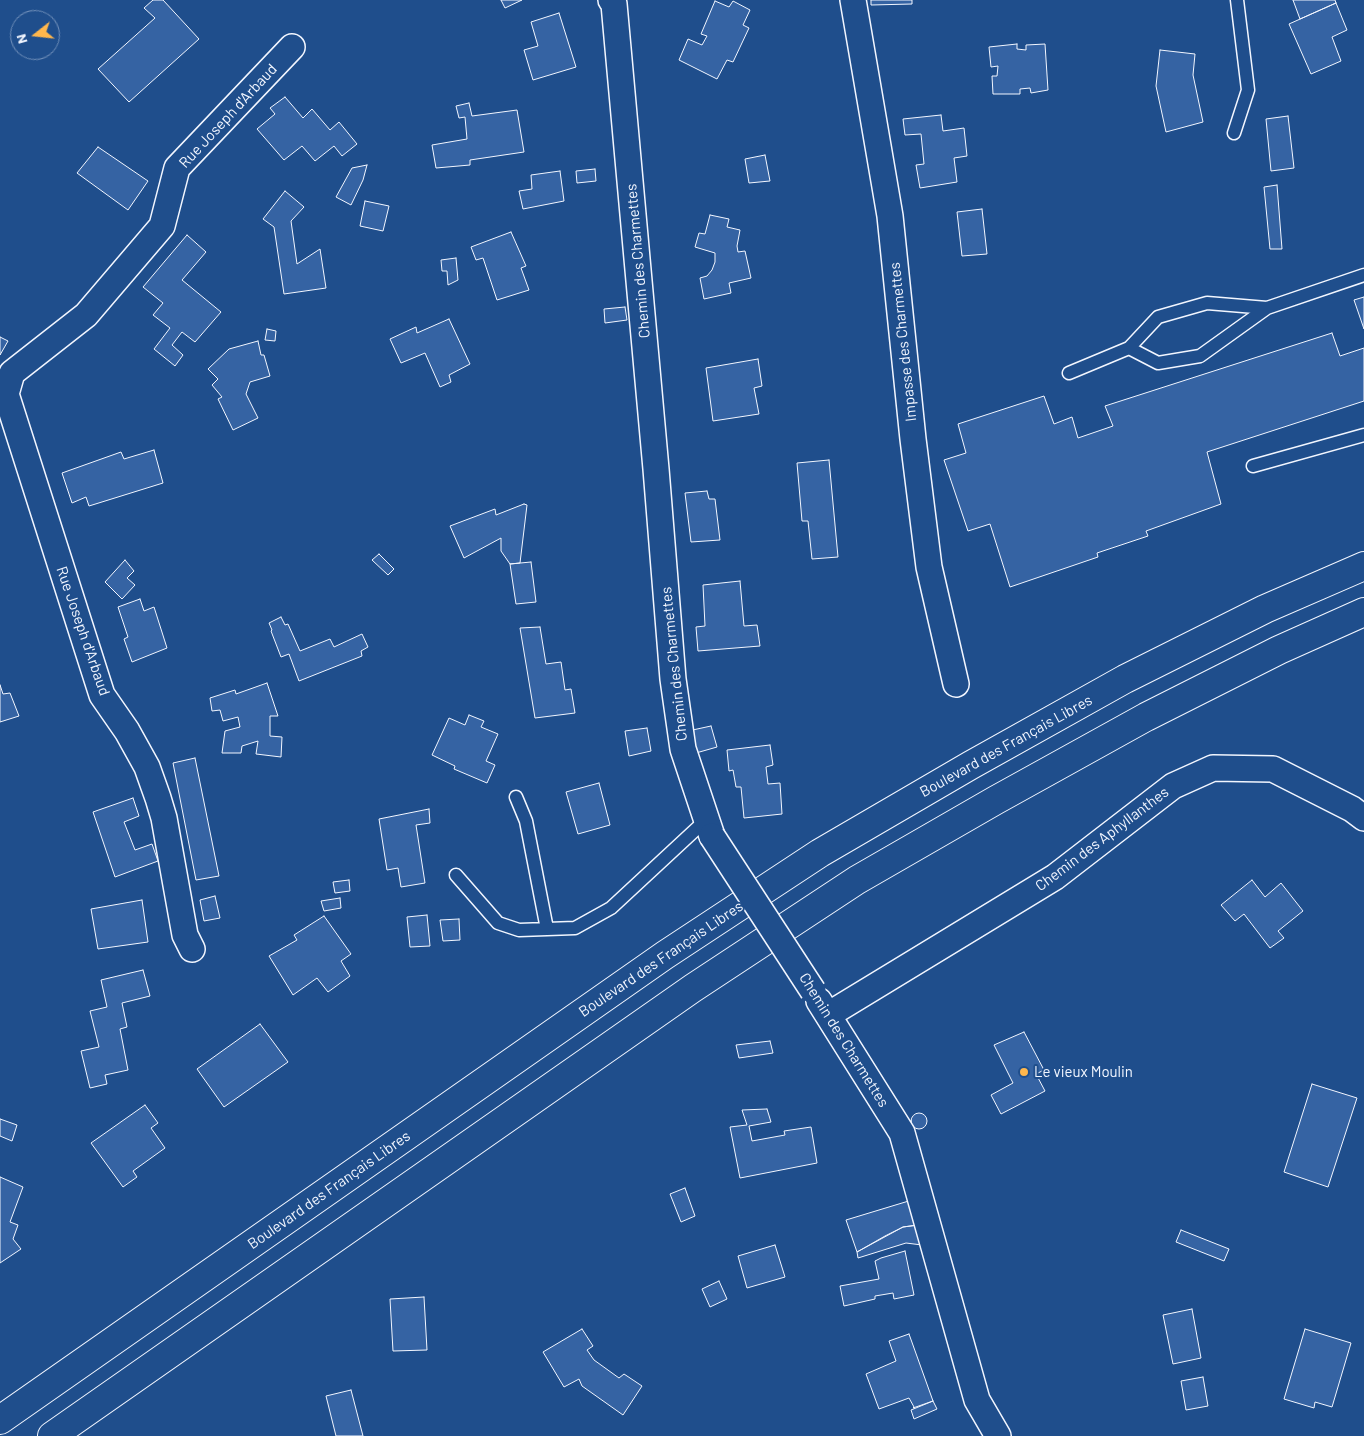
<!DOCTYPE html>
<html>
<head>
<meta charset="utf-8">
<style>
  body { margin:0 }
  #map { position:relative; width:1364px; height:1436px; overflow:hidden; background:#1f4e8c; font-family:Barlow,sans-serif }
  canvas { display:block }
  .north { position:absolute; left:10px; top:10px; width:50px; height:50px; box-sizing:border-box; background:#1f4e8c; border:1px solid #7391ba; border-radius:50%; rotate:254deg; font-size:14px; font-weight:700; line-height:20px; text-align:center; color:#f2f6ff }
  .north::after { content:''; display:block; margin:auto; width:18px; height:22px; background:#ffb74d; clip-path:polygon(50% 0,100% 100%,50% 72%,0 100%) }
</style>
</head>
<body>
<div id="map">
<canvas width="1364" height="1436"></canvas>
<div class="north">N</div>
</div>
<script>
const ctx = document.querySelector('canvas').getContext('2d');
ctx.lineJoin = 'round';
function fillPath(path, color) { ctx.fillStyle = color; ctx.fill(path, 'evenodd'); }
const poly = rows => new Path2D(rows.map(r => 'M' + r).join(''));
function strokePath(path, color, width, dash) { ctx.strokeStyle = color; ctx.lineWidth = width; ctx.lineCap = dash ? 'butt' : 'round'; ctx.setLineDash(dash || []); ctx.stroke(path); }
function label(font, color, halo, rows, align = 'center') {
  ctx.font = font + ' Barlow,sans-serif'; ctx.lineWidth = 4; ctx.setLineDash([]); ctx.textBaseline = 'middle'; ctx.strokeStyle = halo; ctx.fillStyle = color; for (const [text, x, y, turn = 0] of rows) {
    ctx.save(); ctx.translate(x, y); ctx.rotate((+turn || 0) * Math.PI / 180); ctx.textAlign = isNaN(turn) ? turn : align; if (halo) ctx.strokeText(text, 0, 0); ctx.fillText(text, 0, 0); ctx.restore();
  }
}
const building = poly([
  [153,0,163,0,199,39,129,102,98,69,155,18,144,8,153,0],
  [501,0,522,0,505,8,501,0],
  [871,0,912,0,912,4,871,5,871,0],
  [1293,0,1335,0,1336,3,1300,19,1293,0],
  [715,1,729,7,733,1,750,10,743,25,749,28,733,62,727,60,717,79,679,60,688,39,702,45,707,36,701,34,715,1],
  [1336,3,1347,30,1332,37,1341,61,1311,74,1289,24,1336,3],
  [559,13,576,67,533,80,524,50,538,46,531,22,559,13],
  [1017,44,1017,49,1026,50,1026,45,1045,44,1048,90,1031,93,1030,88,1020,89,1020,94,993,94,992,76,997,76,998,66,991,67,989,47,1017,44],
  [1160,50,1195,54,1193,75,1203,122,1166,132,1156,86,1160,50],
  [285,97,303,118,312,109,330,130,339,122,357,144,342,156,334,146,315,161,302,146,284,160,257,129,275,114,270,108,285,97],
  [469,103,472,116,517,110,524,152,470,160,470,165,436,168,432,145,467,139,465,117,459,118,456,106,469,103],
  [941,115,943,131,964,128,967,156,954,158,957,182,920,188,916,165,924,164,921,134,905,135,903,119,941,115],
  [1288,116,1294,168,1271,171,1266,119,1288,116],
  [98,147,148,181,128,210,77,173,98,147],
  [765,155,770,181,749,183,745,159,765,155],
  [367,165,363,180,351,205,336,197,352,168,367,165],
  [595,169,596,181,577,183,576,171,595,169],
  [560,171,564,201,523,209,519,191,532,189,531,175,560,171],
  [1277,185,1282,249,1270,249,1264,187,1277,185],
  [285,191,304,207,291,221,297,264,320,249,326,288,284,294,274,227,263,219,285,191],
  [365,201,389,206,383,231,360,226,365,201],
  [982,209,987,254,962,256,957,212,982,209],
  [710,215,729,219,727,227,740,230,737,246,738,252,745,251,751,278,729,283,731,293,704,299,700,278,707,276,712,270,715,262,715,253,695,247,699,233,705,234,710,215],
  [511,232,526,266,521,268,529,290,497,300,483,258,476,260,471,247,511,232],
  [187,235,206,252,182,280,221,312,195,342,182,332,172,345,183,355,175,366,154,349,170,328,153,315,163,303,143,287,187,235],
  [456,258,458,280,448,285,447,271,442,271,441,260,456,258],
  [1364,297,1364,329,1354,300,1364,297],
  [625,307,627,320,605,323,604,309,625,307],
  [449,319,470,364,449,375,451,382,440,387,425,353,401,363,390,339,416,327,417,333,449,319],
  [267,329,276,331,275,341,265,340,267,329],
  [1332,333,1340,356,1364,348,1364,401,1207,452,1221,504,1146,531,1148,536,1097,553,1098,557,1010,587,990,524,968,531,944,460,966,453,958,424,1044,396,1054,424,1072,417,1078,438,1113,426,1105,406,1332,333],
  [0,337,8,341,0,355,0,337],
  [258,341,261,355,264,355,270,376,250,382,246,394,258,418,233,430,218,399,222,397,212,385,218,379,208,369,229,349,258,341],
  [758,359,762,386,754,388,759,414,713,421,706,368,758,359],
  [154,450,163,483,89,506,86,497,72,503,62,473,121,452,124,459,154,450],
  [829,460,838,557,812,559,808,521,802,521,797,463,829,460],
  [707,491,709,499,715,499,720,540,691,542,685,493,707,491],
  [524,504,527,505,520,563,510,564,501,551,501,538,464,558,450,526,495,509,496,515,524,504],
  [379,554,394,569,388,575,372,560,379,554],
  [125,560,134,571,127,578,135,585,122,599,105,582,125,560],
  [531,562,536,602,516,604,510,564,531,562],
  [740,581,744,626,757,625,760,646,698,651,696,627,705,626,703,585,740,581],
  [140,599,144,611,154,607,167,648,132,662,124,639,128,637,118,607,140,599],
  [281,617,285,625,288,624,300,651,330,639,334,647,362,634,368,647,361,651,362,656,299,681,289,654,281,657,271,631,272,630,269,623,281,617],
  [540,627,546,664,561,662,565,690,571,689,575,713,535,718,520,628,540,627],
  [267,683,278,716,270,716,270,736,282,737,281,757,256,754,258,741,242,746,241,753,222,753,225,731,240,727,238,717,223,721,220,710,212,711,210,698,235,690,236,694,267,683],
  [0,685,3,694,10,693,19,716,0,722,0,685],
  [469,715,484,721,481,727,498,734,486,761,495,765,487,783,454,769,455,766,432,755,449,718,465,725,469,715],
  [711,726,717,747,696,753,688,731,711,726],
  [647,728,651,751,629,756,625,731,647,728],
  [770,745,773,765,766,767,768,784,780,783,782,814,744,818,741,787,736,787,733,770,729,771,727,750,770,745],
  [195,758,219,876,196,880,173,763,195,758],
  [599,783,610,825,578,834,566,792,599,783],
  [133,798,139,816,124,822,135,850,152,844,158,861,115,877,93,812,133,798],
  [429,809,430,823,416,825,425,883,401,887,398,868,387,870,379,819,429,809],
  [349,880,350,891,335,893,333,882,349,880],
  [1252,880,1265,897,1281,883,1303,911,1278,931,1284,938,1270,948,1244,914,1235,921,1221,905,1252,880],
  [215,896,220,918,204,921,200,900,215,896],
  [340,898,341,908,324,911,321,901,340,898],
  [142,900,148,942,98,949,91,909,142,900],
  [427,915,430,946,410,947,407,917,427,915],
  [324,916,351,954,341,961,350,976,328,992,317,978,293,995,269,956,297,940,294,935,324,916],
  [459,919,460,940,443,941,440,920,459,919],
  [143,970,150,996,122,1003,127,1027,120,1029,128,1070,105,1075,107,1084,90,1088,81,1051,99,1047,90,1011,107,1007,101,980,143,970],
  [260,1024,288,1062,224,1107,197,1069,260,1024],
  [1024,1032,1044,1070,1036,1074,1045,1091,1001,1114,991,1095,1013,1083,994,1045,1024,1032],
  [770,1041,773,1053,739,1058,736,1045,770,1041],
  [1312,1084,1357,1098,1328,1187,1284,1172,1312,1084],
  [145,1105,158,1123,151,1128,165,1148,133,1171,137,1177,123,1187,91,1143,145,1105],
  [767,1109,771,1122,749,1126,752,1141,785,1135,784,1131,811,1127,817,1163,740,1178,730,1127,747,1125,742,1110,767,1109],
  '911 1121a8 8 0 1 1 16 0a8 8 0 1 1-16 0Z',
  [0,1119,17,1125,12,1141,0,1136,0,1119],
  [0,1177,23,1187,10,1222,18,1225,13,1239,21,1249,0,1263,0,1177],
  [685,1188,695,1216,681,1222,670,1194,685,1188],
  [912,1200,918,1225,903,1227,857,1252,846,1220,912,1200],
  [918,1225,922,1245,906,1243,858,1258,857,1252,885,1236,903,1227,918,1225],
  [1181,1230,1229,1249,1224,1261,1176,1242,1181,1230],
  [775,1245,785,1277,747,1288,738,1256,775,1245],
  [905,1251,914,1295,894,1299,893,1293,875,1296,875,1299,844,1306,840,1286,879,1279,875,1261,881,1258,905,1251],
  [719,1281,727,1299,710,1307,702,1289,719,1281],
  [424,1297,427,1350,393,1351,390,1299,424,1297],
  [1192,1309,1201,1358,1173,1364,1163,1315,1192,1309],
  [582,1329,593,1346,587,1350,594,1360,619,1378,624,1374,642,1386,623,1415,582,1386,579,1379,564,1387,543,1352,582,1329],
  [1305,1329,1351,1343,1332,1407,1315,1402,1314,1408,1284,1399,1305,1329],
  [909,1334,933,1401,913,1408,914,1407,909,1398,879,1409,866,1374,896,1361,889,1341,909,1334],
  [1203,1377,1208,1406,1186,1410,1181,1381,1203,1377],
  [351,1390,363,1436,336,1436,326,1396,351,1390],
  [933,1401,937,1409,914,1419,911,1410,933,1401]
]);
const lane = poly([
  [1234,133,1248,90,1237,0],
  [1129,348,1158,363,1200,356,1267,308],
  [1069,373,1129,348,1158,317,1207,303,1267,308,1364,275],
  [1253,466,1364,435],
  [516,797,526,821,547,929],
  [456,875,498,923,519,930,575,928,611,908,707,819]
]);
const street = poly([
  [611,0,614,4,656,469,673,679,683,749,712,836],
  [853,0,890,216,913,439,929,567,956,684],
  [0,389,6,394,102,695,127,731,147,767,158,798,164,818,185,935,192,949],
  [6,394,12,373,86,315,162,226,177,168,292,47],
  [819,1001,902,1133,977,1400,998,1436],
  [828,1015,1055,877,1173,786,1213,768,1273,769,1352,809,1364,818]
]);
const primary = poly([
  [0,1420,665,955,820,853,971,765,1125,679,1265,609,1364,566],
  [52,1436,693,988,857,880,996,800,1146,717,1279,650,1364,612]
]);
const streetBridge = poly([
  [712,836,813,991]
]);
const markers = [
  [1024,1072,5,"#ffb74d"]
];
const streetNames = [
  ["Rue Joseph d'Arbaud",228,116,-47],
  ["Chemin des Charmettes",638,261,-95],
  ["Impasse des Charmettes",903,342,-96],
  ["Rue Joseph d'Arbaud",83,631,71],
  ["Chemin des Charmettes",674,664,-96],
  ["Boulevard des Français Libres",1006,746,-29],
  ["Chemin des Aphyllanthes",1102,839,-37],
  ["Boulevard des Français Libres",661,959,-34],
  ["Chemin des Charmettes",844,1040,58],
  ["Boulevard des Français Libres",329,1190,-35]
];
const poiNames = [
  ["Le vieux Moulin",1034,1072]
];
fillPath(building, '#3563a3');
strokePath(building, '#f2f6ff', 1);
strokePath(lane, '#f2f6ff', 15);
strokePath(street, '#f2f6ff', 28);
strokePath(primary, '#f2f6ff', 30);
strokePath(lane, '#1f4e8c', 12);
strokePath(street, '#1f4e8c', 25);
strokePath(primary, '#1f4e8c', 28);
strokePath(streetBridge, '#f2f6ff', 28, []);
strokePath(streetBridge, '#1f4e8c', 25);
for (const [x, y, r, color] of markers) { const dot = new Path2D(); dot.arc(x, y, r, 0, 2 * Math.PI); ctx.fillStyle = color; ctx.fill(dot); strokePath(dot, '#1f4e8c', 2); }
label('15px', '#f2f6ff', '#1f4e8c', streetNames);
label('15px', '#f2f6ff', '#1f4e8c', poiNames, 'left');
</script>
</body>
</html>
